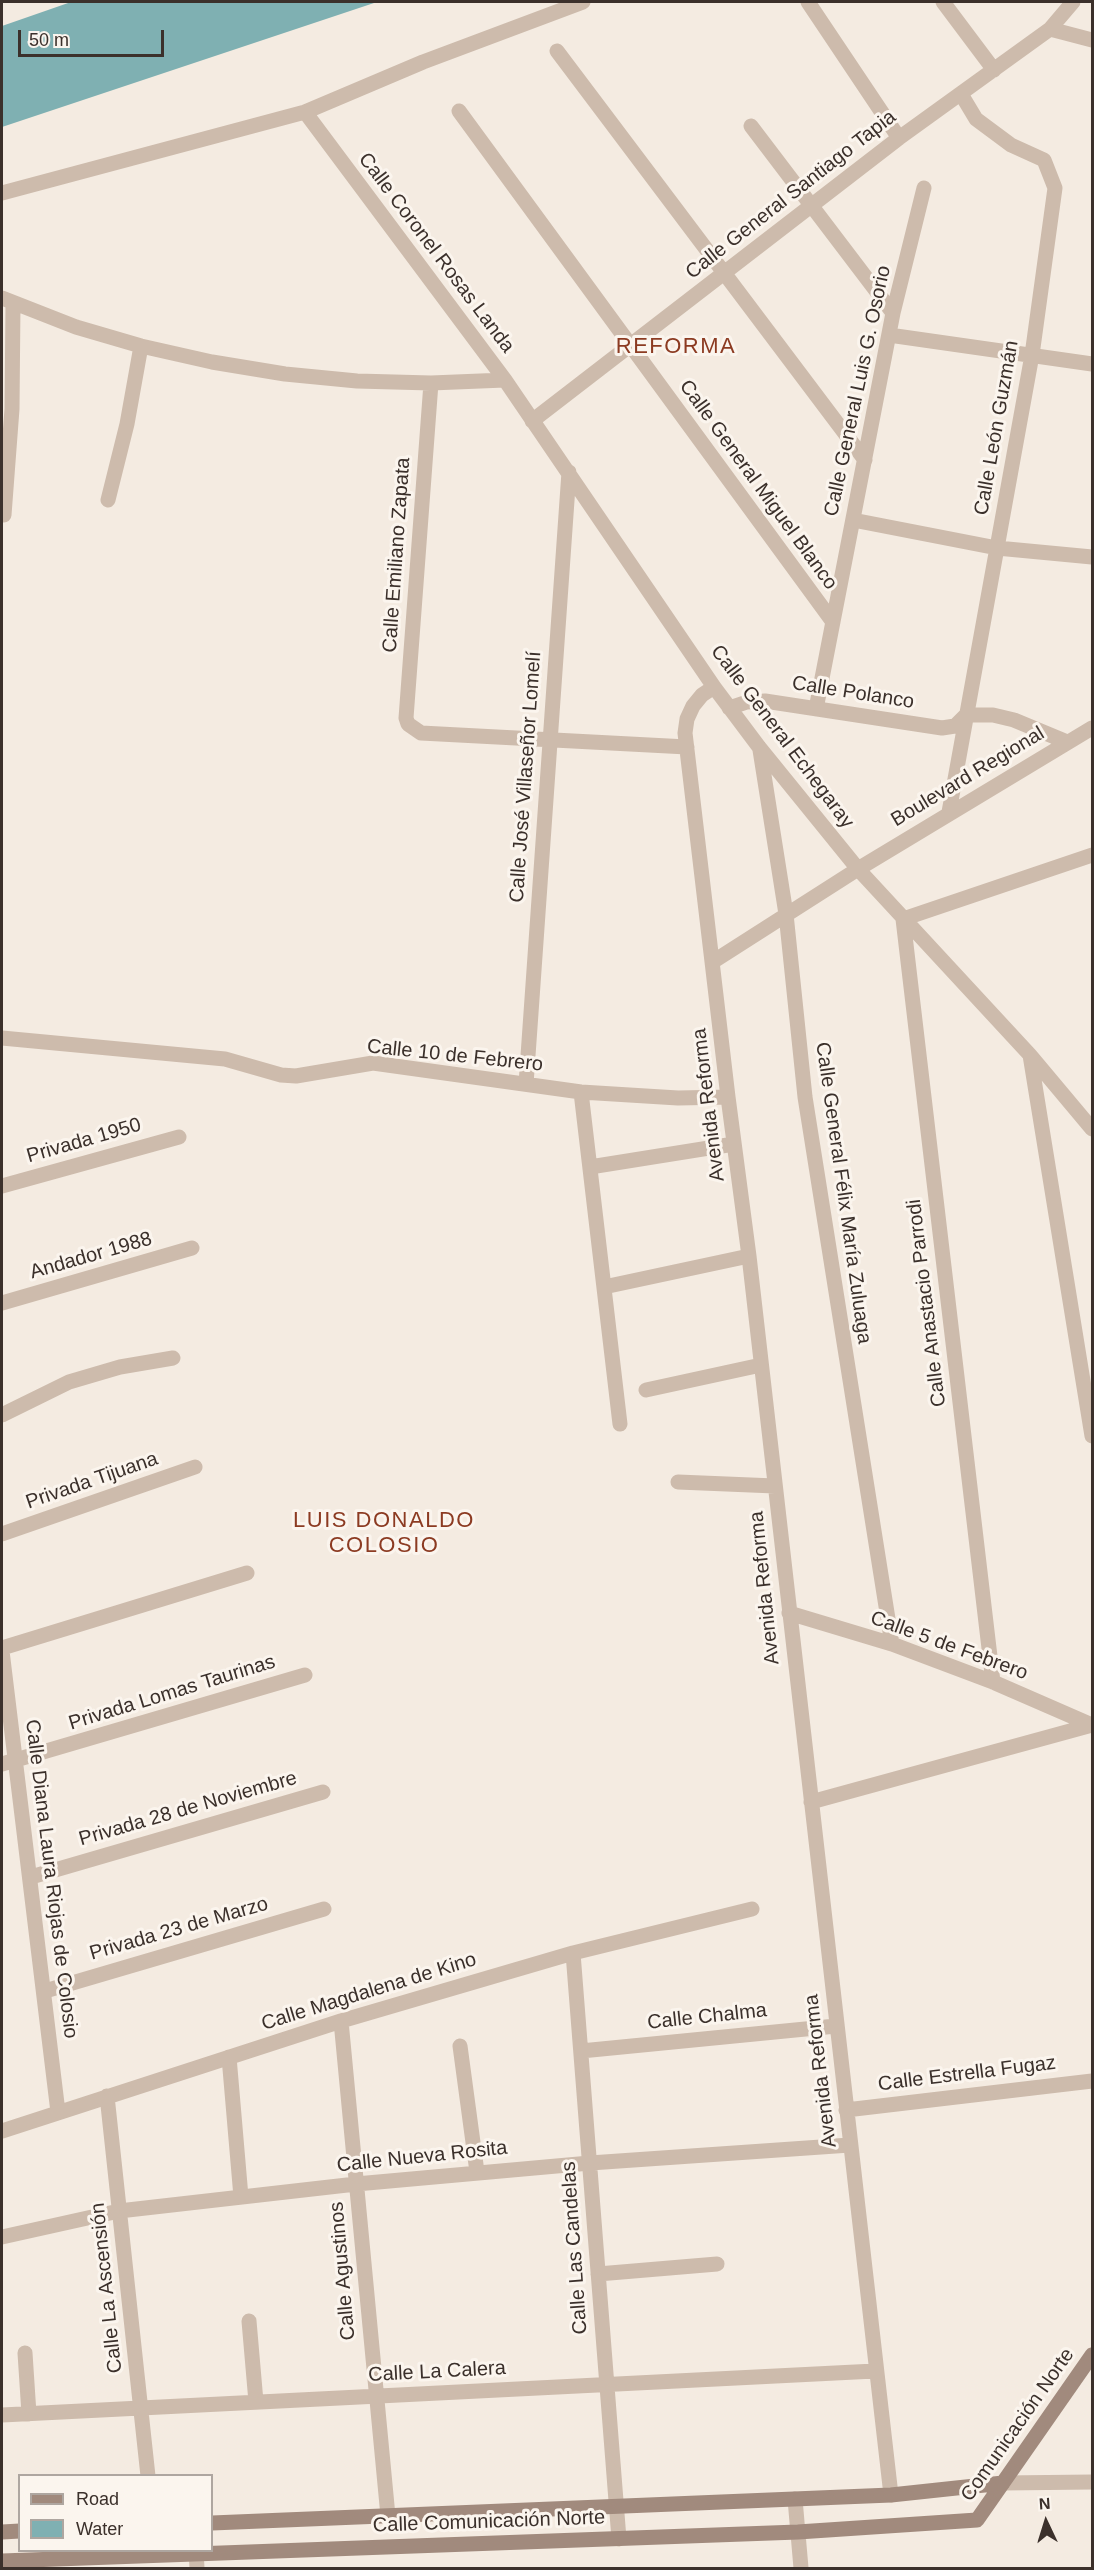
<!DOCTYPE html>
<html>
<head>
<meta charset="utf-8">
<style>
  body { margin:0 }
  #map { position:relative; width:1094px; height:2570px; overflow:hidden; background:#f4ebe1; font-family:Arial,sans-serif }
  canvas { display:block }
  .frame { position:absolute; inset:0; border:3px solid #3b302b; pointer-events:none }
  .legend { position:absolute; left:18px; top:2474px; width:195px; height:78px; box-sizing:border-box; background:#fbf5ee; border:2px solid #aea6a0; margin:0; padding:8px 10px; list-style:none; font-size:18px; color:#3b302b }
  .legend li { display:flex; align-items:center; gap:12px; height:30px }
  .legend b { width:30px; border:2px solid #aea6a0 }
  .north { position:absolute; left:1016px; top:2492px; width:60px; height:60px; -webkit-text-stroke:4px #fbf5ee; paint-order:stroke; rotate:356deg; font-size:16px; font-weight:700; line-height:24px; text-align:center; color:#3b302b }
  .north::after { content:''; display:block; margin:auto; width:21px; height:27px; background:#3b302b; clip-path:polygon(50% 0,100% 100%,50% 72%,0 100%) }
  .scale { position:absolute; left:18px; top:30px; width:146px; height:27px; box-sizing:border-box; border:3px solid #3b302b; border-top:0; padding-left:8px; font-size:18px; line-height:21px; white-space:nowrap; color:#3b302b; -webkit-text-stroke:4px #fbf5ee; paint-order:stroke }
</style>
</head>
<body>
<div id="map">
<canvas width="1094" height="2570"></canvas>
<div class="frame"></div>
<ul class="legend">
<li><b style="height:8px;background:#a18a7d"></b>Road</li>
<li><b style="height:16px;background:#7fb0b2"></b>Water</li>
</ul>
<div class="north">N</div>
<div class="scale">50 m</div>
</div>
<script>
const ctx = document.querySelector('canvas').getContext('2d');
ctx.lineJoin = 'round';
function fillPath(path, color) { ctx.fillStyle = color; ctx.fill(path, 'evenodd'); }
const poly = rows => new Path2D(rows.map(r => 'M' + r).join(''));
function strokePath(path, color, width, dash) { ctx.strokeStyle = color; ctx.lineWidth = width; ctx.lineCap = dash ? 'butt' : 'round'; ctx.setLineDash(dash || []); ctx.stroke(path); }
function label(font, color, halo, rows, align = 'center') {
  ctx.font = font + ' Arial,sans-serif'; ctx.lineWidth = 6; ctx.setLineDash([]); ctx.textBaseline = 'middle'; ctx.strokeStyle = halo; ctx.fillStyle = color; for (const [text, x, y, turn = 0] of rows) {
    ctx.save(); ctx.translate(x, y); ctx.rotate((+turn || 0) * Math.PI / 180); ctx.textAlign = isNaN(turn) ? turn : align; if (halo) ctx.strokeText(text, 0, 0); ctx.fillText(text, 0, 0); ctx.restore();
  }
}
const water = poly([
  [71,2,377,2,2,127,2,26]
]);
const street = poly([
  [808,2,899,138],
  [943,2,994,70],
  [1050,29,1092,40],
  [557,51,865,460],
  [459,111,833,622],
  [305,112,505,380,714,687,759,747,858,869,1030,1055,1092,1129],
  [751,126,893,313],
  [2,193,305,112,423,62,583,2],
  [2,298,76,327,141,346,212,362,285,374,357,381,431,383,505,380],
  [889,335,1092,364],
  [431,383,406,718,408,724,421,733,687,747],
  [532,421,899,138,1050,29,1073,2],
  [108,500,127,424,141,346],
  [4,515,12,409,13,303],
  [853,520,997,548,1092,557],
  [714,687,702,695,693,706,687,719,685,733,728,1097,749,1256,891,2495],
  [729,708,747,702,765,701,942,728,955,726,966,715,993,715,1014,720,1067,742],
  [816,709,893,313,924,188],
  [760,750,786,914,805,1097,892,1644],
  [949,812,1032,355,1055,188,1044,160,1011,145,976,119,961,94],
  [714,961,858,869,1092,728],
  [2,1038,225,1059,281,1075,296,1076,373,1063,581,1092,678,1098,728,1097],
  [1030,1055,1092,1436],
  [526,1084,569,472],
  [581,1092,620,1424],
  [590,1167,734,1144],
  [2,1186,179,1137],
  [604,1287,749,1256],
  [2,1303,192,1248],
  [646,1390,761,1365],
  [2,1415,69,1382,120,1367,173,1358],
  [678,1482,775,1486],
  [2,1534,195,1467],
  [789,1613,892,1644,993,1682,1092,1725],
  [2,1648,247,1573],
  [2,1651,58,2112],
  [993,1682,903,919,1092,855],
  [2,1764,305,1675],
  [811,1802,1092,1725],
  [31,1877,323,1792],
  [573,1953,619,2539],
  [45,1991,324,1909],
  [341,2021,388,2516],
  [460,2046,477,2172],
  [581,2051,836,2026],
  [229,2057,241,2197],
  [107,2096,148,2476],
  [846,2110,1092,2081],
  [2,2131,341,2021,573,1953,752,1909],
  [2,2237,119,2211,356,2184,590,2163,850,2145],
  [598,2274,717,2264],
  [249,2321,256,2402],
  [25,2353,29,2414],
  [2,2415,875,2371],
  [1003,2483,1092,2482],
  [795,2499,801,2568],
  [196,2550,197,2568]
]);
const secondary = poly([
  [212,2523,891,2495,1003,2483],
  [2,2532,20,2531],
  [2,2561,798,2532,977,2520,1092,2355]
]);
const streetNames = [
  ["Calle General Santiago Tapia",791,195,-38],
  ["Calle Coronel Rosas Landa",436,253,53],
  ["Calle General Luis G. Osorio",858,391,-78],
  ["Calle León Guzmán",997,428,-80],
  ["Calle General Miguel Blanco",758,485,54],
  ["Calle Emiliano Zapata",397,555,-86],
  ["Calle Polanco",853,693,9],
  ["Calle General Echegaray",782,737,53],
  ["Calle José Villaseñor Lomelí",526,777,-86],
  ["Boulevard Regional",968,777,-31],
  ["Calle 10 de Febrero",455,1056,6],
  ["Avenida Reforma",709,1105,-97],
  ["Privada 1950",84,1141,-16],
  ["Calle General Félix María Zuluaga",843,1193,82],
  ["Andador 1988",91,1256,-16],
  ["Calle Anastacio Parrodi",927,1303,-97],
  ["Privada Tijuana",92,1481,-19],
  ["Avenida Reforma",765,1588,-96],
  ["Calle 5 de Febrero",949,1646,20],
  ["Privada Lomas Taurinas",172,1693,-17],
  ["Privada 28 de Noviembre",188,1809,-16],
  ["Calle Diana Laura Riojas de Colosio",51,1879,83],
  ["Privada 23 de Marzo",179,1929,-16],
  ["Calle Magdalena de Kino",369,1992,-17],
  ["Calle Chalma",707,2017,-6],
  ["Avenida Reforma",821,2071,-97],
  ["Calle Estrella Fugaz",967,2074,-7],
  ["Calle Nueva Rosita",422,2157,-6],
  ["Calle Las Candelas",575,2248,-94],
  ["Calle Agustinos",343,2271,-95],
  ["Calle La Ascensión",107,2288,-96],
  ["Calle La Calera",437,2372,-3],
  ["Comunicación Norte",1018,2425,-55],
  ["Calle Comunicación Norte",489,2522,-2]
];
const quarterNames = [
  ["REFORMA",676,347],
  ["LUIS DONALDO",384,1521],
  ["COLOSIO",384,1546]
];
fillPath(water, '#7fb0b2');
strokePath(street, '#cdbbac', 15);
strokePath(secondary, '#a18a7d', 15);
label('20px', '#3b302b', '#fbf5ee', streetNames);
ctx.letterSpacing = '1.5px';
label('22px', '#8c3b22', '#fbf5ee', quarterNames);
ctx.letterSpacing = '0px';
</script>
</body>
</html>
